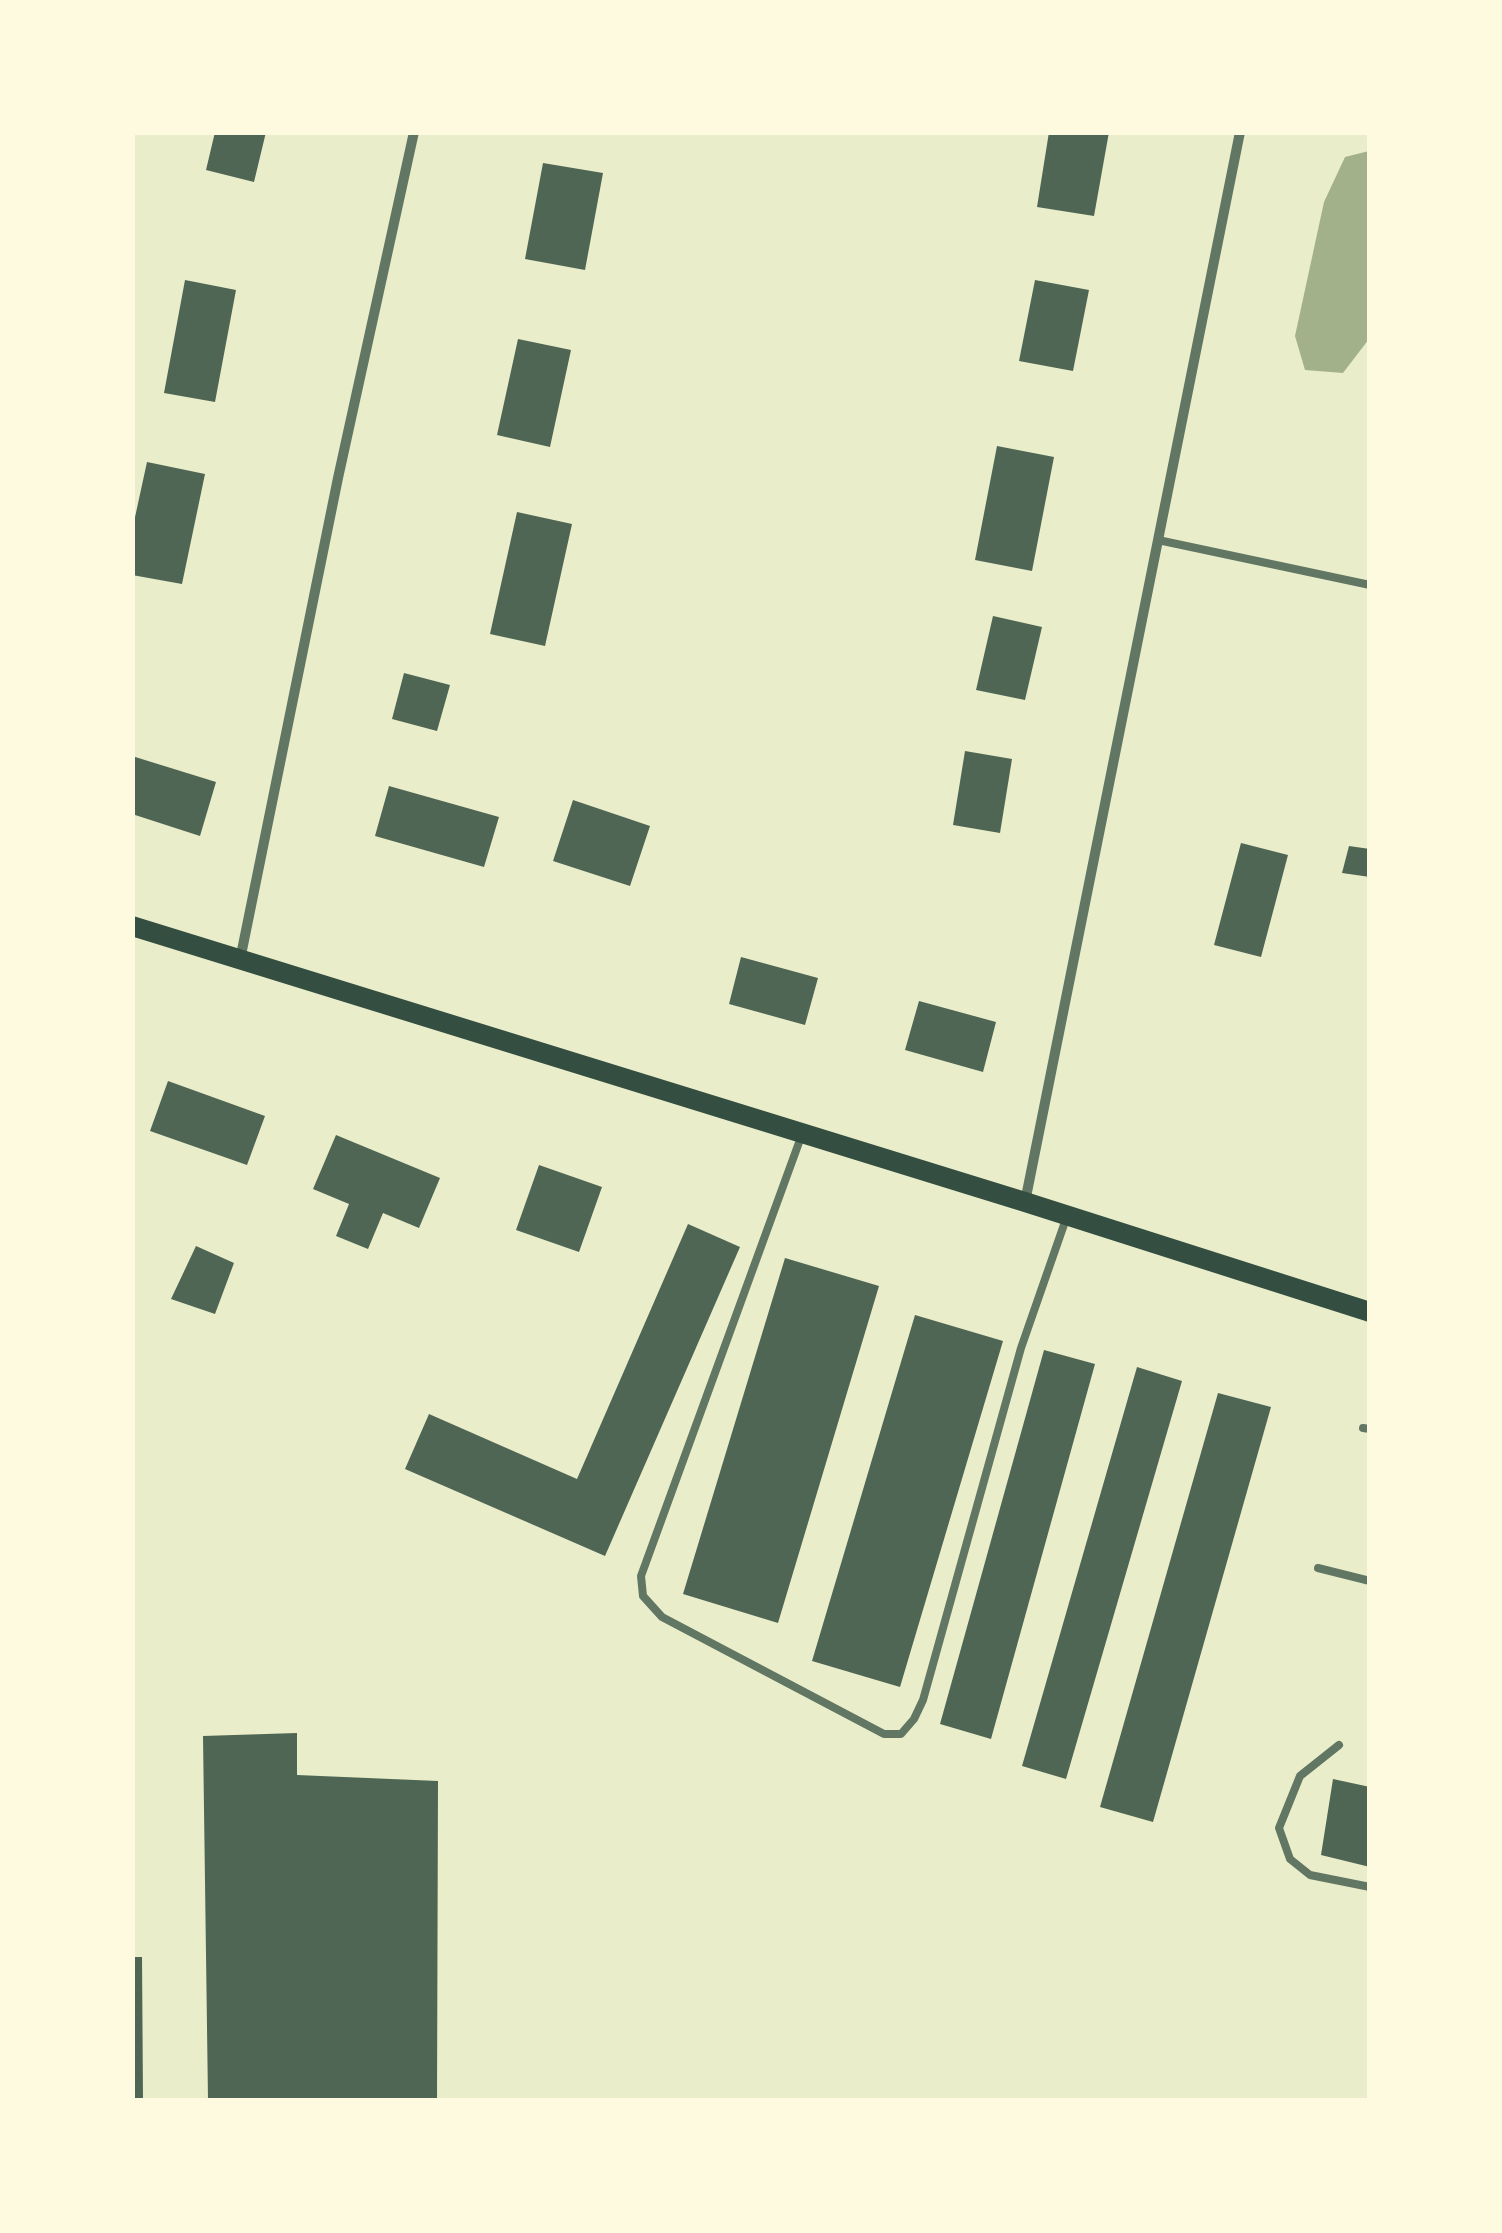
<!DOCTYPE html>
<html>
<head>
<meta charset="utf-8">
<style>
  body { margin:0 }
  #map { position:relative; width:1502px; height:2233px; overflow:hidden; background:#e9edc9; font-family:"Alegreya Sans",sans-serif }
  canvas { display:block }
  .frame { position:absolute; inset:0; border:135px solid #fefae0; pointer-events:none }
</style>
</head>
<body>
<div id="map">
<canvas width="1502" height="2233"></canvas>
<div class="frame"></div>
</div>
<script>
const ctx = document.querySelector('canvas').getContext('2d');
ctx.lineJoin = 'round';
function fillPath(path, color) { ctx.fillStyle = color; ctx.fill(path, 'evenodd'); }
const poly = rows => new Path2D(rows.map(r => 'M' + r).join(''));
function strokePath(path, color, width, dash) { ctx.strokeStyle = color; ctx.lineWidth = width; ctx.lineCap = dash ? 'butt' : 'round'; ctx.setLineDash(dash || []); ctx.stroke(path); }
const water = poly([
  [1369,151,1369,339,1343,373,1305,370,1295,336,1324,202,1345,157]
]);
const building = poly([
  [215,132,266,132,254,182,206,170],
  [1049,132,1109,132,1094,216,1037,207],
  [543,163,603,173,585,270,525,259],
  [185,280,236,290,215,402,164,393],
  [1035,280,1089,290,1073,371,1019,361],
  [518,339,571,350,550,447,497,435],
  [997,446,1054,457,1032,571,975,560],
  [147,462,205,474,182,584,132,575,132,531],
  [517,512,572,524,545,646,490,634],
  [993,616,1042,627,1025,700,976,690],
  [404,673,450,685,437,731,392,719],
  [965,751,1012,759,1000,833,953,825],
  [132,756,216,782,200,836,132,814],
  [389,786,499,817,484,867,375,836],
  [573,800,650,826,630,886,553,861],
  [1241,843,1288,855,1261,957,1214,945],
  [1349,846,1370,849,1370,877,1342,873],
  [741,957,818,978,805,1025,729,1004],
  [919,1001,996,1022,983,1072,905,1050],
  [168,1081,265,1116,247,1165,150,1131],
  [336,1135,440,1178,419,1228,383,1213,368,1249,336,1236,349,1204,313,1189],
  [539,1165,602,1187,579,1252,516,1230],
  [688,1224,740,1247,605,1556,405,1469,429,1414,577,1479],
  [196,1246,234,1263,215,1314,171,1299],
  [785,1258,879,1286,778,1623,683,1594],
  [915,1315,1003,1341,900,1687,812,1661],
  [1044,1350,1095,1364,991,1739,940,1724],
  [1137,1367,1182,1381,1066,1779,1022,1766],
  [1218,1393,1271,1407,1153,1822,1100,1807],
  [297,1733,297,1775,438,1781,437,2100,208,2100,203,1736],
  [1333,1779,1370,1787,1370,1867,1321,1855],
  [132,1957,142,1957,143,2100,132,2100]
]);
const service = poly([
  [1158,540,1370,585],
  [801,1137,641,1576,643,1596,662,1617,884,1734,901,1734,914,1719,923,1700,1021,1348,1067,1216],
  [1363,1428,1370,1429],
  [1318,1568,1370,1581],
  [1339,1745,1300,1776,1279,1828,1290,1859,1310,1875,1370,1887]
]);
const minor = poly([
  [240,960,338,478,414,132],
  [1025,1202,1240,132]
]);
const secondary = poly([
  [132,926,1025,1202,1370,1312]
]);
fillPath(water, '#a3b18a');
fillPath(building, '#4f6655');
strokePath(service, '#617663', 8);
strokePath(minor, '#617663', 10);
strokePath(secondary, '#344e41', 20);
</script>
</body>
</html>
